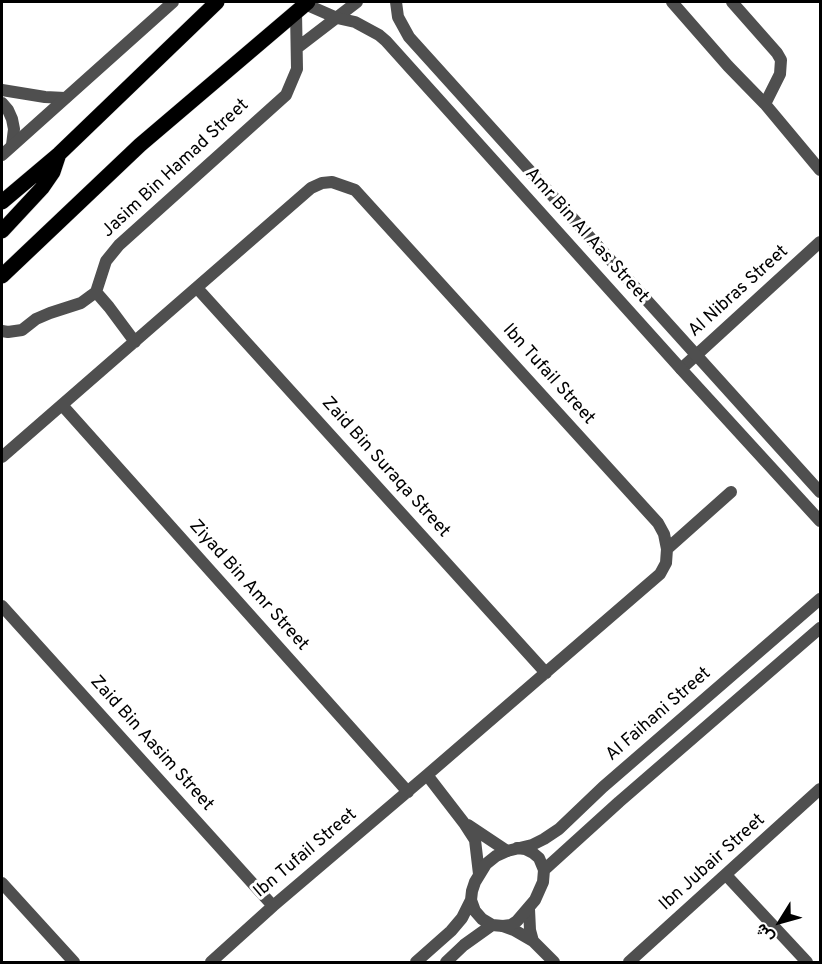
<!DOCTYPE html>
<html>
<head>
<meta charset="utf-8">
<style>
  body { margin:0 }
  #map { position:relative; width:822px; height:964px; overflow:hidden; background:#fff; font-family:Overpass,Vazirmatn,sans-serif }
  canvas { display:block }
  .frame { position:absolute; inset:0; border:3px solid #000; pointer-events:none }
  .north { position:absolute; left:750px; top:892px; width:60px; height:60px; -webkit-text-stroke:4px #fff; paint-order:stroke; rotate:233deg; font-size:16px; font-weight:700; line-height:24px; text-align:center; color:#000 }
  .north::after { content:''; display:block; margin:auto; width:21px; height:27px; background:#000; clip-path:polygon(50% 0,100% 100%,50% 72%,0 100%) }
</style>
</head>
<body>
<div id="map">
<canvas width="822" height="964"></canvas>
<div class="frame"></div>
<div class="north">ش</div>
</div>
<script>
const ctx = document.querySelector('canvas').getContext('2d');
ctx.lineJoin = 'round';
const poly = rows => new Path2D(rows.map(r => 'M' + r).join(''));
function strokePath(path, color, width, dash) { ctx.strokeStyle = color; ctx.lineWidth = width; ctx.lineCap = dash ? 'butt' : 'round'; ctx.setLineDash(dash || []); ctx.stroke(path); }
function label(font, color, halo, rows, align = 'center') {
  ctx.font = font + ' Overpass,sans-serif'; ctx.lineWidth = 6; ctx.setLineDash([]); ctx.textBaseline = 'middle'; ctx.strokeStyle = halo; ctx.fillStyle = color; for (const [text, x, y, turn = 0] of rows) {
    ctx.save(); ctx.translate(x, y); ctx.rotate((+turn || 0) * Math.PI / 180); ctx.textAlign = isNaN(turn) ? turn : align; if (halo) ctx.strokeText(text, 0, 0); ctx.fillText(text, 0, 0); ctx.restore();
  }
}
const minor = poly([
  [672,2,728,66,765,104,820,170],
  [732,2,777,53,781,60,780,74,765,104],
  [297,48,357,2],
  [2,90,45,97,65,98],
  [2,103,8,110,12,119,14,129,12,145],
  [197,288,546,673],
  [96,292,109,307,135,342],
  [2,331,8,332,22,330,36,319,50,313,81,303,96,292,106,261,119,245,286,95,297,69,296,12],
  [681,369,820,242],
  [62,405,408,792],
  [2,457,311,188,322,183,332,182,355,190,658,523,664,534,667,549,666,563,660,574,427,775,273,906,211,962],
  [667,549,731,492],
  [2,606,273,906],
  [427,775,464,823,475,840,479,874],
  [468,825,507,851],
  [726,875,807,962],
  [2,883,74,962],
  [529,909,530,930,533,941],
  [503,926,514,930,533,941,554,962],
  [629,962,820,789]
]);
const tertiary = poly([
  [396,2,398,17,409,37,820,492],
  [305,4,337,18,355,22,379,35,386,41,681,369,820,521],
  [2,155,173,2],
  [517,848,525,849,533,853,539,858,544,870,543,882,535,900,517,921,511,925,503,926,492,925,482,919,475,911,471,900,472,891,475,882,486,864,496,856,507,851,532,845,544,839,559,829,603,787,820,599],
  [544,870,619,802,820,628],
  [416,962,451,931,462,918,471,900],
  [446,962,464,945,492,925]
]);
const primary = poly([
  [2,202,59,154,217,2],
  [2,231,42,188,53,172,58,157],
  [2,276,140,145,308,2]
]);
const streetNames = [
  ["Jasim Bin Hamad Street",176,169,-43],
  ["Amr Bin Al Aas Street",586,236,48],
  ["Al Nibras Street",739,292,-42],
  ["Ibn Tufail Street",548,375,48],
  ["Zaid Bin Suraqa Street",385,468,48],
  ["Ziyad Bin Amr Street",248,586,48],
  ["Al Faihani Street",659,715,-41],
  ["Zaid Bin Aasim Street",151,744,48],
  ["Ibn Tufail Street",306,854,-40],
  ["Ibn Jubair Street",713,863,-42]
];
strokePath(primary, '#dbdbdb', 16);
strokePath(minor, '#4f4f4f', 12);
strokePath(tertiary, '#4f4f4f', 12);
strokePath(primary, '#000', 15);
label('18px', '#000', '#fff', streetNames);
</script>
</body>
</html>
